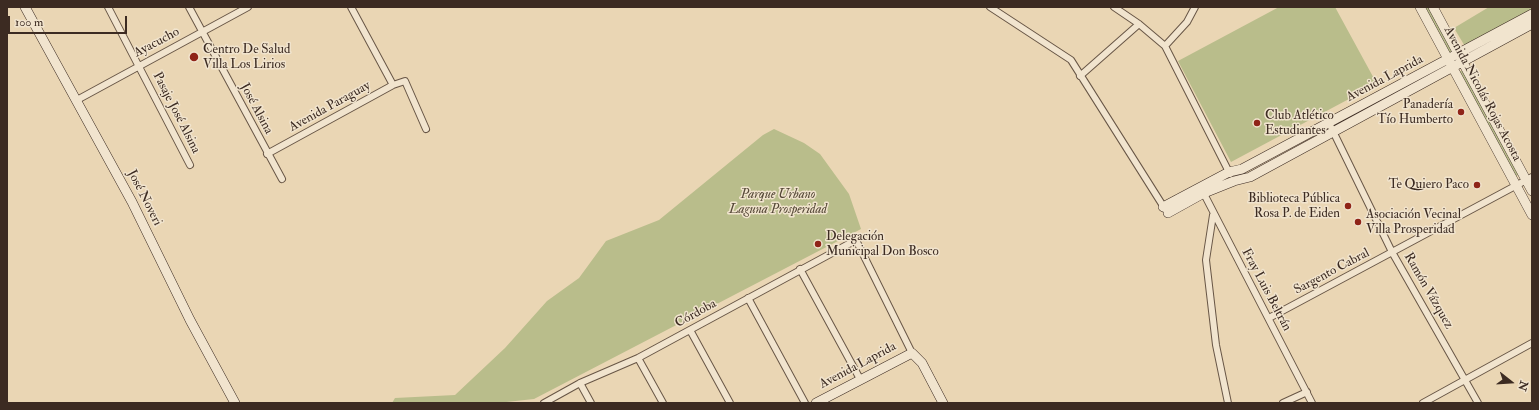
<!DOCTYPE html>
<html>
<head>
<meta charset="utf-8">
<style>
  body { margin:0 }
  #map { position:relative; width:1539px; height:410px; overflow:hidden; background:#ead6b4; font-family:"IM FELL Double Pica",serif }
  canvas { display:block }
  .frame { position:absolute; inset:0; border:8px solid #3c2b22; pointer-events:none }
  .north { position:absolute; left:1491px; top:362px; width:40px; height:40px; -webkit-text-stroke:3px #f1e4ce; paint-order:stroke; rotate:107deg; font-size:11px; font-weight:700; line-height:16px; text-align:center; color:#3c2b22 }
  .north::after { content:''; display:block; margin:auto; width:14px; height:18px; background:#3c2b22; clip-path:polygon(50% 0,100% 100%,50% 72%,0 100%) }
  .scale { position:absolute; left:8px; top:16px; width:119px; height:18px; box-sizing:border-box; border:2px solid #3c2b22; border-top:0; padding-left:5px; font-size:12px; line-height:14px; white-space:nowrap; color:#3c2b22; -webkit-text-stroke:3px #f1e4ce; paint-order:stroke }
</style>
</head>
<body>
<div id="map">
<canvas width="1539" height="410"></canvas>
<div class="frame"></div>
<div class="north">N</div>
<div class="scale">100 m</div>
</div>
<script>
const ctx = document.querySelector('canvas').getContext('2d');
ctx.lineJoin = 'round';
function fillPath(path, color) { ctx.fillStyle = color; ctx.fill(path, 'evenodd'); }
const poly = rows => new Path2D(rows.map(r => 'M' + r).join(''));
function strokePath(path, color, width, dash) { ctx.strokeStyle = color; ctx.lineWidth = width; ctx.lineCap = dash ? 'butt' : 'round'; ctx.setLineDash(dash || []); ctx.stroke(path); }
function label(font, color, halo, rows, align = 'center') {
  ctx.font = font + ' "IM FELL Double Pica",serif'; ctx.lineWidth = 3; ctx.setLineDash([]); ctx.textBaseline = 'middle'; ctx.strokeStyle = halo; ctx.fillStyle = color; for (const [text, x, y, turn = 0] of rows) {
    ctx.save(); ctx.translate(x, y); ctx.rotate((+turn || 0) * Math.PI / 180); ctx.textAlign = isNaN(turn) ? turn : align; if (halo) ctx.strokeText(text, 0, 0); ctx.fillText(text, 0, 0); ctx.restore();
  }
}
const green = poly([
  [1279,7,1335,7,1377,84,1231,162,1178,61],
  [1424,7,1429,7,1454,52,1450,55],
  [1489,7,1532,7,1532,9,1466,48,1454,28],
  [1463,70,1518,175,1515,177,1459,72],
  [774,129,804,143,820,154,849,194,861,229,534,399,497,403,392,403,395,398,455,395,505,348,547,301,579,278,606,241,659,220,763,135]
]);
const street = poly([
  [108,7,190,165],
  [189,7,282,179],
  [351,7,393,85],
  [990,7,1071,60,1165,209],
  [1114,7,1139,24,1165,46,1230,174],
  [1165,46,1187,22,1195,7],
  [1080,76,1139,24],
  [77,100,248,7],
  [1329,123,1392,252,1478,403],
  [267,154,393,85,405,81,426,129],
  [1202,190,1312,403],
  [1213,215,1206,260,1216,345,1228,403],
  [800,269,860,379],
  [748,298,805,403],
  [1269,318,1532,177],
  [690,330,730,403],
  [638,358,663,403],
  [580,383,591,403],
  [544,403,580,383,638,358,856,240,912,353],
  [1283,403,1307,392],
  [1423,403,1532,343]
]);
const secondary = poly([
  [25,7,132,202,190,320,235,403],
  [1420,7,1532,215],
  [1433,7,1532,191],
  [1163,207,1229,172,1242,169,1532,14],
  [1168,213,1204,193,1234,181,1250,177,1532,24],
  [816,403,912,353,922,363,943,403]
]);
const markers = [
  [194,57,5,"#8f2418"],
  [1461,112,4,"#8f2418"],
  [1257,123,4,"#8f2418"],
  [1477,185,4,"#8f2418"],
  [1348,206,4,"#8f2418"],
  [1358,222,4,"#8f2418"],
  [818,244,4,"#8f2418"]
];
const streetNames = [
  ["Ayacucho",157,43,-28],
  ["Avenida Laprida",1385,79,-28],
  ["Avenida Nicolás Rojas Acosta",1482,94,62],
  ["Avenida Paraguay",330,107,-29],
  ["José Alsina",256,109,62],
  ["Pasaje José Alsina",176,113,63],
  ["José Noveri",144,198,63],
  ["Sargento Cabral",1332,272,-28],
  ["Fray Luis Beltrán",1266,290,62],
  ["Ramón Vázquez",1428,291,60],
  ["Córdoba",696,314,-29],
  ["Avenida Laprida",858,366,-28]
];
const poiNames = [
  ["Centro De Salud",203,50],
  ["Villa Los Lirios",203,65],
  ["Panadería",1453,105,"right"],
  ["Tío Humberto",1453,120,"right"],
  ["Club Atlético",1265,116],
  ["Estudiantes",1265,131],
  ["Te Quiero Paco",1469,185,"right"],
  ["Biblioteca Pública",1340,199,"right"],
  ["Rosa P. de Eiden",1340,214,"right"],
  ["Asociación Vecinal",1366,215],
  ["Villa Prosperidad",1366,230],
  ["Delegación",826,237],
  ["Municipal Don Bosco",826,252]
];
const parkNames = [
  ["Parque Urbano",778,195],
  ["Laguna Prosperidad",778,210]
];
fillPath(green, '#b9bd8b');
strokePath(street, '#685646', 8);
strokePath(secondary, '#3c2b22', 10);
strokePath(street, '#f1e4ce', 6);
strokePath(secondary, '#f1e4ce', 9);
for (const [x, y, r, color] of markers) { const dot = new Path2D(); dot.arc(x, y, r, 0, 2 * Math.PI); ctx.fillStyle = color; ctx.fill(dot); strokePath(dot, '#f1e4ce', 1.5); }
label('13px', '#3c2b22', '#f1e4ce', streetNames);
label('13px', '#3c2b22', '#f1e4ce', poiNames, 'left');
label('italic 13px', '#554837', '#f1e4ce', parkNames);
</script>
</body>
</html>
